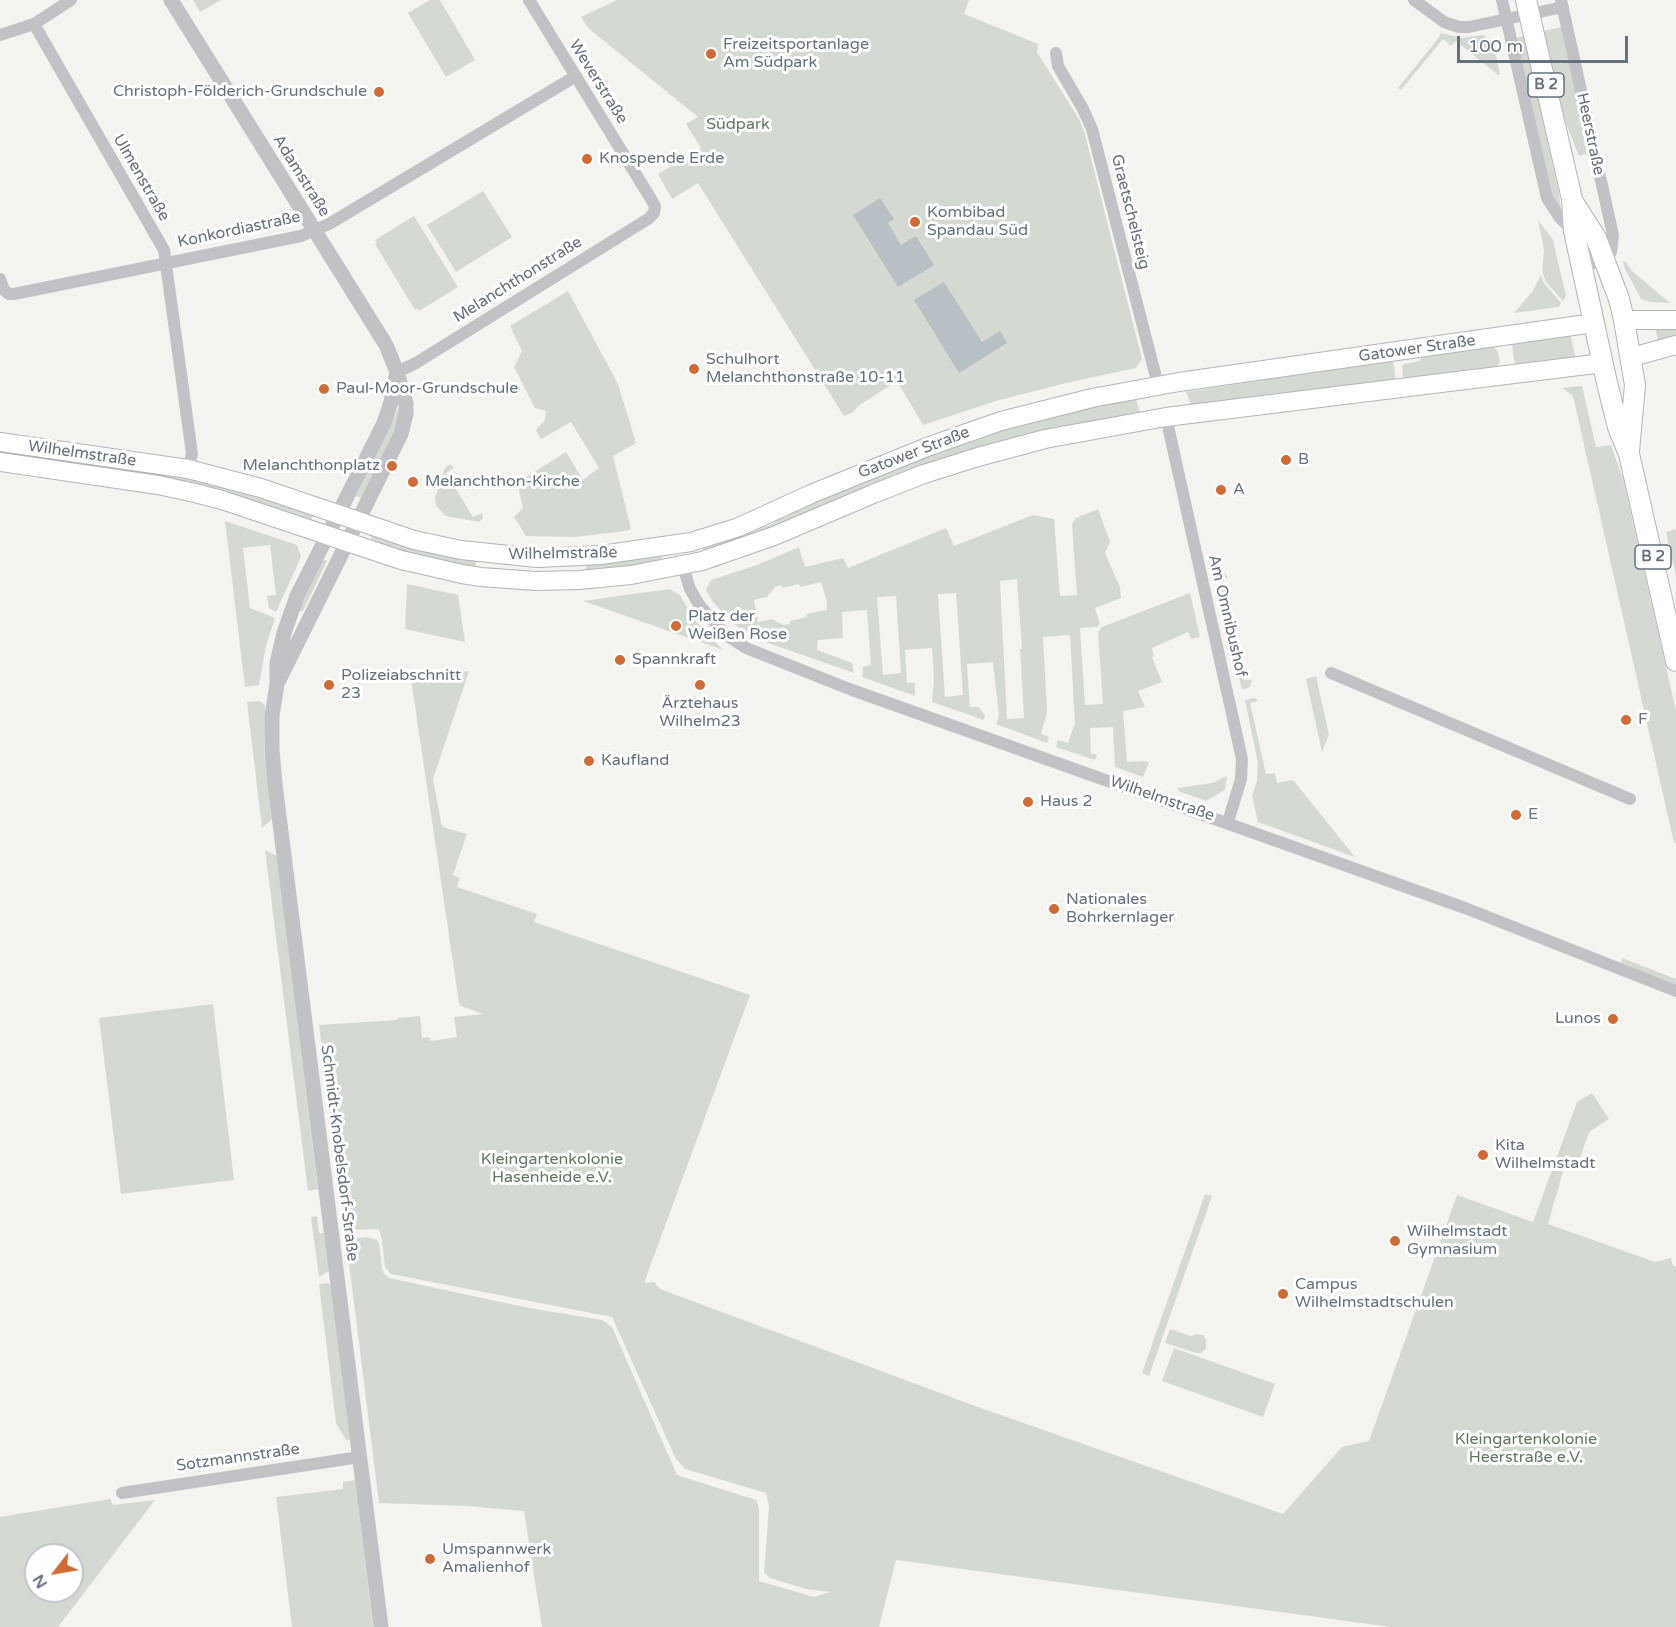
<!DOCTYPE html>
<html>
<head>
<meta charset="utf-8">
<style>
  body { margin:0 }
  #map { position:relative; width:1676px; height:1627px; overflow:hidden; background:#f3f4f0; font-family:"Varela Round",sans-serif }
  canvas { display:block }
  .north { position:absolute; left:24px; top:1543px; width:60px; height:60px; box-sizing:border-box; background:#fff; border:2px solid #c2c6cb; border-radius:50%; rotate:239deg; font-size:16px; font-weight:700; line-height:24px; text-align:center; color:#66707e }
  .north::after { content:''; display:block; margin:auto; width:21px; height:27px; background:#d16a33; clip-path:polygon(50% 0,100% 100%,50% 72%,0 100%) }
  .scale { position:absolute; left:1457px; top:36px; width:171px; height:27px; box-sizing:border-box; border:3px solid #66707e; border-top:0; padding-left:8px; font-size:18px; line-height:21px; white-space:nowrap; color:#66707e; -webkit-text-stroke:4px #fff; paint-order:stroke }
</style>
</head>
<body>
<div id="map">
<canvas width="1676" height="1627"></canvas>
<div class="north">N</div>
<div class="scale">100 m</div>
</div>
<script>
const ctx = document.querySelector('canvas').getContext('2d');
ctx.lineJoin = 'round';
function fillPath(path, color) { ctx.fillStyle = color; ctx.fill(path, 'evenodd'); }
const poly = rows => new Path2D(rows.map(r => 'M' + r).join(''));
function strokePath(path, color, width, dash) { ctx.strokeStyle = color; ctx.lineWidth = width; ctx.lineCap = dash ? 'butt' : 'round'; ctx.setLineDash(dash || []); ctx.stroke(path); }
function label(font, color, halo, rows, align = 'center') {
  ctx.font = font + ' "Varela Round",sans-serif'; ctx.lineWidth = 6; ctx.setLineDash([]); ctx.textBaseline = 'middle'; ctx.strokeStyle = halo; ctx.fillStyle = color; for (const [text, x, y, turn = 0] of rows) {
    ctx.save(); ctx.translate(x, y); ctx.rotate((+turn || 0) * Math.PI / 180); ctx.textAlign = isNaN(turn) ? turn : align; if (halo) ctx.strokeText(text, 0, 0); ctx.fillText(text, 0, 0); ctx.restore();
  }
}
const green = poly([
  [193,0,221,0,200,12],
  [430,0,440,0,475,60,446,77,408,13],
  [617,0,969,0,964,14,1038,44,1037,52,1079,119,1084,131,1142,359,1136,368,1066,383,996,401,923,425,897,381,858,406,853,412,844,416,698,183,672,199,658,174,701,148,686,124,698,117,588,28,581,17],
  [1561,27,1590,153,1579,156,1565,121,1544,31],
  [1441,33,1461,38,1483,35,1493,42,1500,74,1498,75,1456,41,1451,46,1443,39,1401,90,1398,88,1437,40],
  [1524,36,1559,194,1561,210,1554,204,1515,38],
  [483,191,512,237,456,272,427,225],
  [414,216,458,287,419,311,417,308,415,310,375,244,377,243,375,240],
  [1538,220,1553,240,1566,296,1563,301,1546,282,1542,271,1544,250],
  [1623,261,1626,262,1631,270,1670,303,1650,302,1641,299,1625,269],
  [1541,275,1544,283,1561,303,1559,307,1514,313,1532,292],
  [568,291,618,384,636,443,613,456,631,529,626,531,575,537,526,536,514,517,523,508,517,483,566,452,583,480,599,468,571,422,541,439,536,430,545,420,546,411,535,408,514,367,522,351,510,326],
  [1655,328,1676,328,1676,336,1658,341],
  [1570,334,1576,359,1515,366,1512,343],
  [1493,346,1498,352,1500,362,1495,369,1405,379,1403,376,1402,366,1404,364,1419,361,1424,355],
  [1393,360,1396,381,1191,405,1186,392],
  [1582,386,1596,447,1611,445,1623,479,1676,711,1676,842,1674,843,1573,396,1562,388],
  [1136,398,1140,412,1053,429,705,552,703,548,769,525,791,512,900,465,984,434,1053,415],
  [398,409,401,409,400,419,364,499,356,496],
  [0,446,136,466,255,494,314,514,311,521,0,456],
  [450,464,454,468,446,473,473,517,482,513,483,518,479,522,446,516,436,506,435,498,445,468],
  [1098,509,1110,542,1105,553,1120,587,1121,598,1095,608,1100,624,1097,627,1080,628,1085,705,1103,704,1098,632,1102,627,1190,593,1200,637,1191,639,1188,632,1152,648,1154,656,1152,657,1162,682,1138,691,1145,707,1123,711,1127,762,1145,761,1149,763,1143,777,1115,767,1113,727,1090,728,1091,754,1097,754,1095,760,1056,747,1058,740,1068,743,1075,723,1070,635,1043,637,1047,712,1041,734,1049,737,1047,743,996,724,999,716,993,662,967,664,970,707,979,707,985,716,984,720,932,702,934,681,932,648,905,650,907,683,915,683,915,696,862,677,863,667,871,665,867,610,842,612,843,638,818,640,817,650,852,663,854,673,757,639,738,627,727,617,713,602,706,590,711,580,757,565,799,547,805,567,843,558,848,568,946,528,954,546,1033,515,1054,519,1060,596,1077,595,1072,524,1076,518],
  [1017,579,1022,649,1020,649,1024,718,1007,719,1000,581],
  [821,582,827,602,827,610,806,614,807,617,790,621,790,624,783,625,772,619,758,622,754,600,767,597,775,587,781,585,782,588,799,584,800,587],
  [956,593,963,695,945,697,938,594],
  [896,596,901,673,883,675,877,597],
  [225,521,297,545,301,557,276,612,269,608,267,596,276,595,270,545,243,548,250,608,275,618,266,646,259,685,245,687],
  [1676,529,1676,577,1666,532],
  [372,536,404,545,477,561,474,568,369,543],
  [661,554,662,562,586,572,586,564],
  [320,558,327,561,303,611,297,612],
  [1224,572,1228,577,1222,580,1244,680,1252,680,1250,687,1242,690,1219,587,1220,577],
  [407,584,458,595,465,642,405,629],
  [669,589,680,595,693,618,723,650,583,601],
  [469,671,433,779,442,827,467,834,453,875,460,878,457,887,537,914,534,922,750,995,644,1283,654,1282,660,1289,978,1407,1283,1514,1342,1447,1369,1441,1457,1195,1533,1222,1577,1102,1592,1093,1609,1119,1589,1132,1580,1158,1571,1157,1566,1161,1548,1224,1655,1262,1671,1258,1673,1266,1676,1266,1676,1627,1391,1627,896,1560,879,1627,542,1627,524,1511,467,1506,379,1503,346,1239,368,1237,377,1240,379,1244,382,1268,384,1274,389,1278,529,1308,602,1320,612,1327,677,1475,756,1500,759,1509,759,1581,814,1597,830,1592,806,1589,770,1578,764,1572,769,1506,766,1493,685,1469,676,1459,612,1317,391,1274,385,1267,382,1240,379,1229,345,1230,319,1025,397,1020,398,1018,420,1016,422,1038,429,1037,431,1041,457,1037,454,1017,483,1014,461,1006,459,1003,411,679],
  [1316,676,1329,735,1322,752,1306,679],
  [1255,698,1258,701,1250,703,1266,774,1275,773,1277,783,1293,780,1355,857,1258,822,1252,796,1257,781,1258,763,1245,700],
  [260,701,265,705,264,749,272,819,262,828,247,702],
  [1227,776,1225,790,1206,801,1178,791,1178,788,1212,783],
  [265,850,277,856,318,1189,308,1191],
  [1622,958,1676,979,1676,985,1621,963],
  [213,1004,234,1180,121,1194,99,1018],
  [1205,1194,1212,1196,1149,1376,1142,1373],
  [317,1216,319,1233,324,1233,329,1271,319,1277,311,1217],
  [328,1283,331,1285,350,1440,346,1440,336,1423,319,1284],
  [1170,1329,1191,1336,1197,1334,1203,1335,1206,1340,1206,1348,1201,1353,1196,1353,1165,1343],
  [1174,1348,1275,1384,1263,1417,1162,1381],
  [355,1480,373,1627,292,1627,276,1497,343,1489,343,1482],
  [110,1499,113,1505,155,1500,58,1627,0,1627,0,1517],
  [36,1555,72,1555,72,1591,36,1591]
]);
const water = poly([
  [880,198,894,219,888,223,901,245,916,236,934,265,898,287,853,215],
  [944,282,982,342,1000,331,1007,343,959,373,914,300]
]);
const minor = poly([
  [1414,0,1444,22,1459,27,1469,27,1563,7],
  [1502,0,1547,198,1560,218,1574,231],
  [1561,0,1613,235,1611,252,1594,263,1581,266],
  [34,24,164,250,192,454,188,469],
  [0,35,34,24,71,0],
  [1056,53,1058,66,1083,109,1092,129,1158,385],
  [0,279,4,290,9,294,14,294,301,236,329,224,576,76],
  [397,372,416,363,648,219,654,213,655,206,651,199,529,0],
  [1166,417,1242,759,1241,779,1228,822],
  [683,566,690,589,700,606,726,635,746,648,852,690,1465,908,1676,991],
  [1331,673,1630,799],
  [122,1493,360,1457]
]);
const tertiary = poly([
  [171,0,386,345,397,372,406,403,406,414,401,434,279,680],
  [381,1627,275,784,272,750,272,716,277,684,277,663,284,633,297,596,384,423,391,402,397,372]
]);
const secondary = poly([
  [1624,320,1676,320],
  [1632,357,1676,345],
  [0,442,188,469,261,488,414,540,461,550,537,558,601,555,691,542,739,527,811,494,927,447,1001,421,1092,398,1179,382,1594,323],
  [0,462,158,485,195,493,222,500,401,560,462,574,481,577,536,581,579,580,631,575,702,561,774,536,873,494,924,474,978,457,1045,439,1166,417,1603,363]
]);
const primary = poly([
  [1526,0,1572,199,1574,231,1607,383,1618,427,1629,454,1676,661],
  [1573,202,1596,238,1619,299,1624,320,1635,385,1629,451]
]);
const markers = [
  [711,54,6,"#d16a33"],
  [379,92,6,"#d16a33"],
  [587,159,6,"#d16a33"],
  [915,222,6,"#d16a33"],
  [694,369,6,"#d16a33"],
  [324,389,6,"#d16a33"],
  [1286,460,6,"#d16a33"],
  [392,466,6,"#d16a33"],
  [413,482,6,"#d16a33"],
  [1221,490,6,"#d16a33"],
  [676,626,6,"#d16a33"],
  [620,660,6,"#d16a33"],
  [329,685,6,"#d16a33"],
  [700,685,6,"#d16a33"],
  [1626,720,6,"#d16a33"],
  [589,761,6,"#d16a33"],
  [1028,802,6,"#d16a33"],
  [1516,815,6,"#d16a33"],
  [1054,909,6,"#d16a33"],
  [1613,1019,6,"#d16a33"],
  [1483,1155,6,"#d16a33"],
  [1395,1241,6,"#d16a33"],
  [1283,1294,6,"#d16a33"],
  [430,1559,6,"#d16a33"]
];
const shields = [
  [1546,85,36],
  [1653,557,36]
];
const shieldNames = [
  ["B 2",1546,85],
  ["B 2",1653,557]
];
const poiNames = [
  ["Freizeitsportanlage",723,45],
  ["Am Südpark",723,63],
  ["Christoph-Földerich-Grundschule",367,92,"right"],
  ["Knospende Erde",599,159],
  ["Kombibad",927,213],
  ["Spandau Süd",927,231],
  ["Schulhort",706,360],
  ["Melanchthonstraße 10-11",706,378],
  ["Paul-Moor-Grundschule",336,389],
  ["B",1298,460],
  ["Melanchthonplatz",380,466,"right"],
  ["Melanchthon-Kirche",425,482],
  ["A",1233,490],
  ["Platz der",688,617],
  ["Weißen Rose",688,635],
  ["Spannkraft",632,660],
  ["Polizeiabschnitt",341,676],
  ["23",341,694],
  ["Ärztehaus",700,704,"center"],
  ["Wilhelm23",700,722,"center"],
  ["F",1638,720],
  ["Kaufland",601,761],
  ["Haus 2",1040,802],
  ["E",1528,815],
  ["Nationales",1066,900],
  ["Bohrkernlager",1066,918],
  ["Lunos",1601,1019,"right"],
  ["Kita",1495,1146],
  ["Wilhelmstadt",1495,1164],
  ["Wilhelmstadt",1407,1232],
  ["Gymnasium",1407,1250],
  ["Campus",1295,1285],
  ["Wilhelmstadtschulen",1295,1303],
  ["Umspannwerk",442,1550],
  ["Amalienhof",442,1568]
];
const streetNames = [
  ["Weverstraße",598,82,58],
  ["Heerstraße",1590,134,78],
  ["Adamstraße",301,176,58],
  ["Ulmenstraße",141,178,60],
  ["Graetschelsteig",1130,212,76],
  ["Konkordiastraße",239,230,-12],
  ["Melanchthonstraße",518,280,-32],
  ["Gatower Straße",1417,349,-8],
  ["Gatower Straße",914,453,-21],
  ["Wilhelmstraße",82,454,8],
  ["Wilhelmstraße",563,554,-1],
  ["Am Omnibushof",1227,616,77],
  ["Wilhelmstraße",1162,799,19],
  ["Schmidt-Knobelsdorf-Straße",339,1153,83],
  ["Sotzmannstraße",238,1458,-8]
];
const parkNames = [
  ["Südpark",738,125],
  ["Kleingartenkolonie",552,1160],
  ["Hasenheide e.V.",552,1178],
  ["Kleingartenkolonie",1526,1440],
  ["Heerstraße e.V.",1526,1458]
];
fillPath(green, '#d4dad2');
fillPath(water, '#b7c0c5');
strokePath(secondary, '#b2b5ba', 20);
strokePath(primary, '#b1b4b8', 22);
strokePath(minor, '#c0c2c5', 12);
strokePath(tertiary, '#c0c2c5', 15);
strokePath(secondary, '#fff', 18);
strokePath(primary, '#fff', 20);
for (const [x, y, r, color] of markers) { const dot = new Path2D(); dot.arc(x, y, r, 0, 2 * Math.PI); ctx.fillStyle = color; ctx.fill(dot); strokePath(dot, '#fff', 2); }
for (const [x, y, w] of shields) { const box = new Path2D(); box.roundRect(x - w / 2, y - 12, w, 24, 4.5); ctx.fillStyle = '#fff'; ctx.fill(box); strokePath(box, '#66707e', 1.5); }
label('bold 15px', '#66707e', null, shieldNames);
label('16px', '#66707e', '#fff', poiNames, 'left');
label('16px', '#66707e', '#fff', streetNames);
label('16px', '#657664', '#fff', parkNames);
</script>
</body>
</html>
